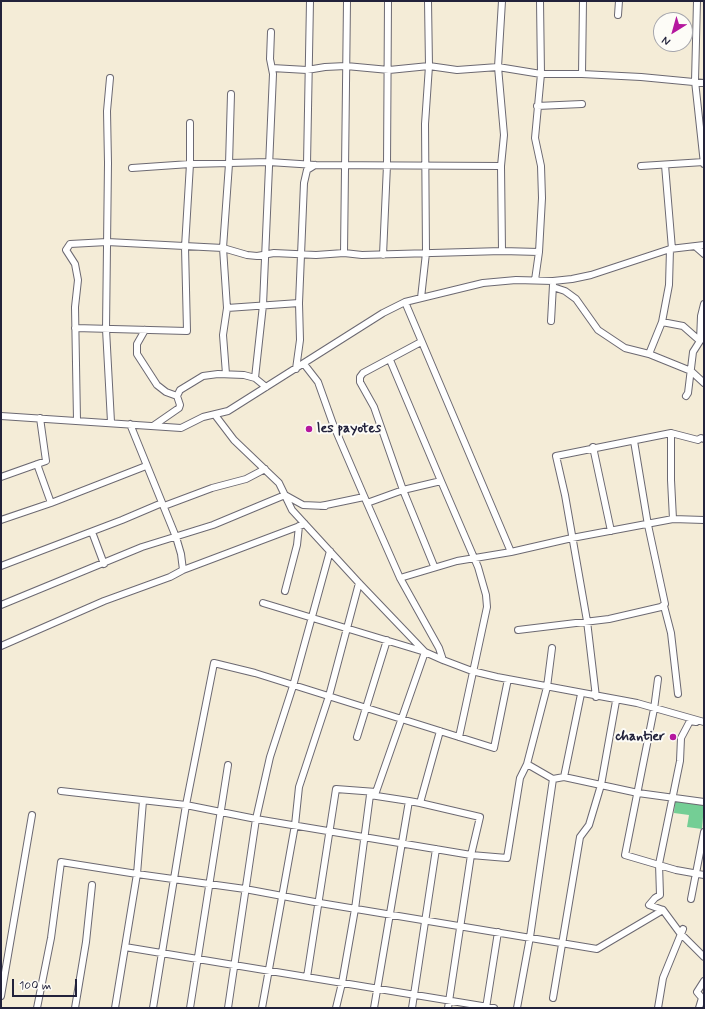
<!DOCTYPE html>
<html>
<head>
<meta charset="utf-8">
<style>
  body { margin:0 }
  #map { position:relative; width:705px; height:1009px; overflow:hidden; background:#f4ecd7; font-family:Mynerve,sans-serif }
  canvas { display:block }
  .frame { position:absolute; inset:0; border:2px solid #22223b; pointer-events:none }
  .north { position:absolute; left:653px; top:12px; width:40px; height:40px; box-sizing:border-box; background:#fdfcf7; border:1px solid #a5a5ac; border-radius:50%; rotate:217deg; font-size:11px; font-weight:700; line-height:16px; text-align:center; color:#22223b }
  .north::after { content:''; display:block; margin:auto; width:14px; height:18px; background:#b5179e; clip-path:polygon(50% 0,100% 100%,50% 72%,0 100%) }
  .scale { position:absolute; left:12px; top:979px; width:65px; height:18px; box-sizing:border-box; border:2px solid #22223b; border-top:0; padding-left:5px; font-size:12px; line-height:14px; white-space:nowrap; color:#22223b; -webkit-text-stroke:3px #fdfcf7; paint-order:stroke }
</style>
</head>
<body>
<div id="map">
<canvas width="705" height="1009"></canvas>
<div class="frame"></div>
<div class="north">N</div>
<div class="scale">100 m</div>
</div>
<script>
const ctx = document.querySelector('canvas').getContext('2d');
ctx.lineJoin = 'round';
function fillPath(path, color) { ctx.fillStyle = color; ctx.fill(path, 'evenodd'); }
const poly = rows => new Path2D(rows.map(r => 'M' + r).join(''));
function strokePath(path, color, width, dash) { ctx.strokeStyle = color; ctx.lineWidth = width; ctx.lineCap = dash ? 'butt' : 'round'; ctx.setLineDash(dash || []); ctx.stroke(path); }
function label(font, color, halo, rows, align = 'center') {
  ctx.font = font + ' Mynerve,sans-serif'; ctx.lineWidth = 4; ctx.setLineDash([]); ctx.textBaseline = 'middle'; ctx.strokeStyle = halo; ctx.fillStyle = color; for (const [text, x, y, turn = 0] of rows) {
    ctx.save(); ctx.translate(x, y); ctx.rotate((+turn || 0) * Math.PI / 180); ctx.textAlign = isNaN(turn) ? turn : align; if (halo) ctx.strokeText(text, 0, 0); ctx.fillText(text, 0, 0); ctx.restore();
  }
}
const green = poly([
  [675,801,704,805,702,829,687,827,689,815,674,813]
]);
const minor = poly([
  [697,1,695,81,704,164],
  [618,15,619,1],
  [272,68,307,70,325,67,346,66,389,70,429,66,457,70,498,67,541,74,582,74,641,77,704,83],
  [582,74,583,1],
  [110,78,107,111,108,163,106,329,111,422],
  [537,106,582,104],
  [307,164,310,1],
  [665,165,672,249],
  [641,166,704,162],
  [132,168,190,164,269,162,315,165,501,166],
  [696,247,704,254],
  [670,249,669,285,662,322,649,354,691,371,704,383],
  [502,251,501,166,504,135,498,67,502,1],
  [344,253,347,1],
  [383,255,387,165,388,1],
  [535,280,539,252,542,198,541,166,535,138,541,74,540,1],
  [553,287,565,291,576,299,598,330,625,348,649,354],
  [421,298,426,253,425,124,429,66,428,1],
  [405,302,511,552],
  [227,308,299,303],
  [551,321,553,285],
  [662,322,683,326,700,341],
  [75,328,187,331,185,247,190,164,190,123],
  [145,330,137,344,137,354,157,385,166,392,177,396],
  [390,360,441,481,403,490,434,566],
  [304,364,318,382,333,424,367,503,403,490,374,407,360,382,360,377,363,373,421,342],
  [296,369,300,340,299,303,304,183,307,170,315,165],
  [226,374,223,335,227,308,223,248,229,164,231,94],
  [255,378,263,305,273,74,270,59,271,32],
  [686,396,688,393,693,352,700,341,701,316,704,304],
  [215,415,234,440,279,483,292,510,359,583,425,652,443,660],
  [1,416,181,428,203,417,228,411,383,313,405,302,483,283,516,280,553,281,572,279,591,275,670,249,704,245],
  [77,420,75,307,78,280,75,264,66,250,70,244,107,242,223,248,247,255,257,256,274,253,316,255,344,253,362,255,502,251,539,252],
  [130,424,176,537,181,554,183,570],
  [153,426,179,408,180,405,177,396,180,390,203,376,218,374,244,375,255,378,266,387],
  [593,447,611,531],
  [37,464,51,503],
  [1,477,46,461,40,418],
  [441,481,478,567,486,595,487,607,459,737],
  [367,503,400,578,439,648,443,660,472,671,497,677,637,703,704,722],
  [164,506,212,488,246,479,265,469],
  [321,506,364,497],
  [673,519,671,480,671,433,698,440,701,438,704,439],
  [1,520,51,503,146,466],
  [92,532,104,564],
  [1,566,122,520,162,503],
  [400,578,457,561,511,552,572,538,673,519,704,520],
  [285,591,297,545,299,526],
  [263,603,425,652,376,792,370,795,355,909,342,983,336,1008],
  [1,605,142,547,213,525,285,495,303,505,325,506],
  [664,606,671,633,678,694],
  [518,630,609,619,661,607,665,604,648,525,634,441],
  [1,646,104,601,170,577,183,570,305,524],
  [658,679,654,709,625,855,676,870,704,875],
  [596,697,587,621,565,495,556,456,671,433],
  [696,722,690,721,681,738,680,761,659,864,660,895,655,898,649,905,663,910,680,933,704,957],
  [357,737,387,640],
  [527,764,553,779,564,777,581,694],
  [564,777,638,793,704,802],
  [61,791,186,805,256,819,471,855,507,858,520,778,527,764,547,687,552,648],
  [370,795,409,801],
  [143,801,137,874,245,889,320,903,597,949,663,910],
  [420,803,480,817,471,855,448,1008],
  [691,899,704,832],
  [125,947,494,1008],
  [307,977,336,789,376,792],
  [1,996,32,815],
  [553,998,580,837,589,825,601,785,616,701],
  [37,1008,51,938,61,862,137,874,115,1008],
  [75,1008,86,942,92,885],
  [153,1008,186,805,214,663,255,673,494,748,508,679],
  [190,1008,228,765],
  [228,1008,256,819,270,757,293,686,330,551],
  [262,1008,295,825,299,787,329,696,359,583],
  [374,1008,409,801,420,803,440,731],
  [412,1008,436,849],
  [486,1008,498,932],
  [517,1008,530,937,553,779],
  [658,1008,663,978,683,929],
  [699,1008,702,998,697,992,704,981]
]);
const markers = [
  [309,429,4,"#b5179e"],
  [673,737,4,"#b5179e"]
];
const poiNames = [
  ["les payotes",317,429],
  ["chantier",665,737,"right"]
];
fillPath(green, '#74ce95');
strokePath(minor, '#6c6972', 8);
strokePath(minor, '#fff', 6);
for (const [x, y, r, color] of markers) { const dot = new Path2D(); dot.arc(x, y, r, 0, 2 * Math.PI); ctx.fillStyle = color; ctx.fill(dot); strokePath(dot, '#fdfcf7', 1.5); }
label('bold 14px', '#22223b', '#fdfcf7', poiNames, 'left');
</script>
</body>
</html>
